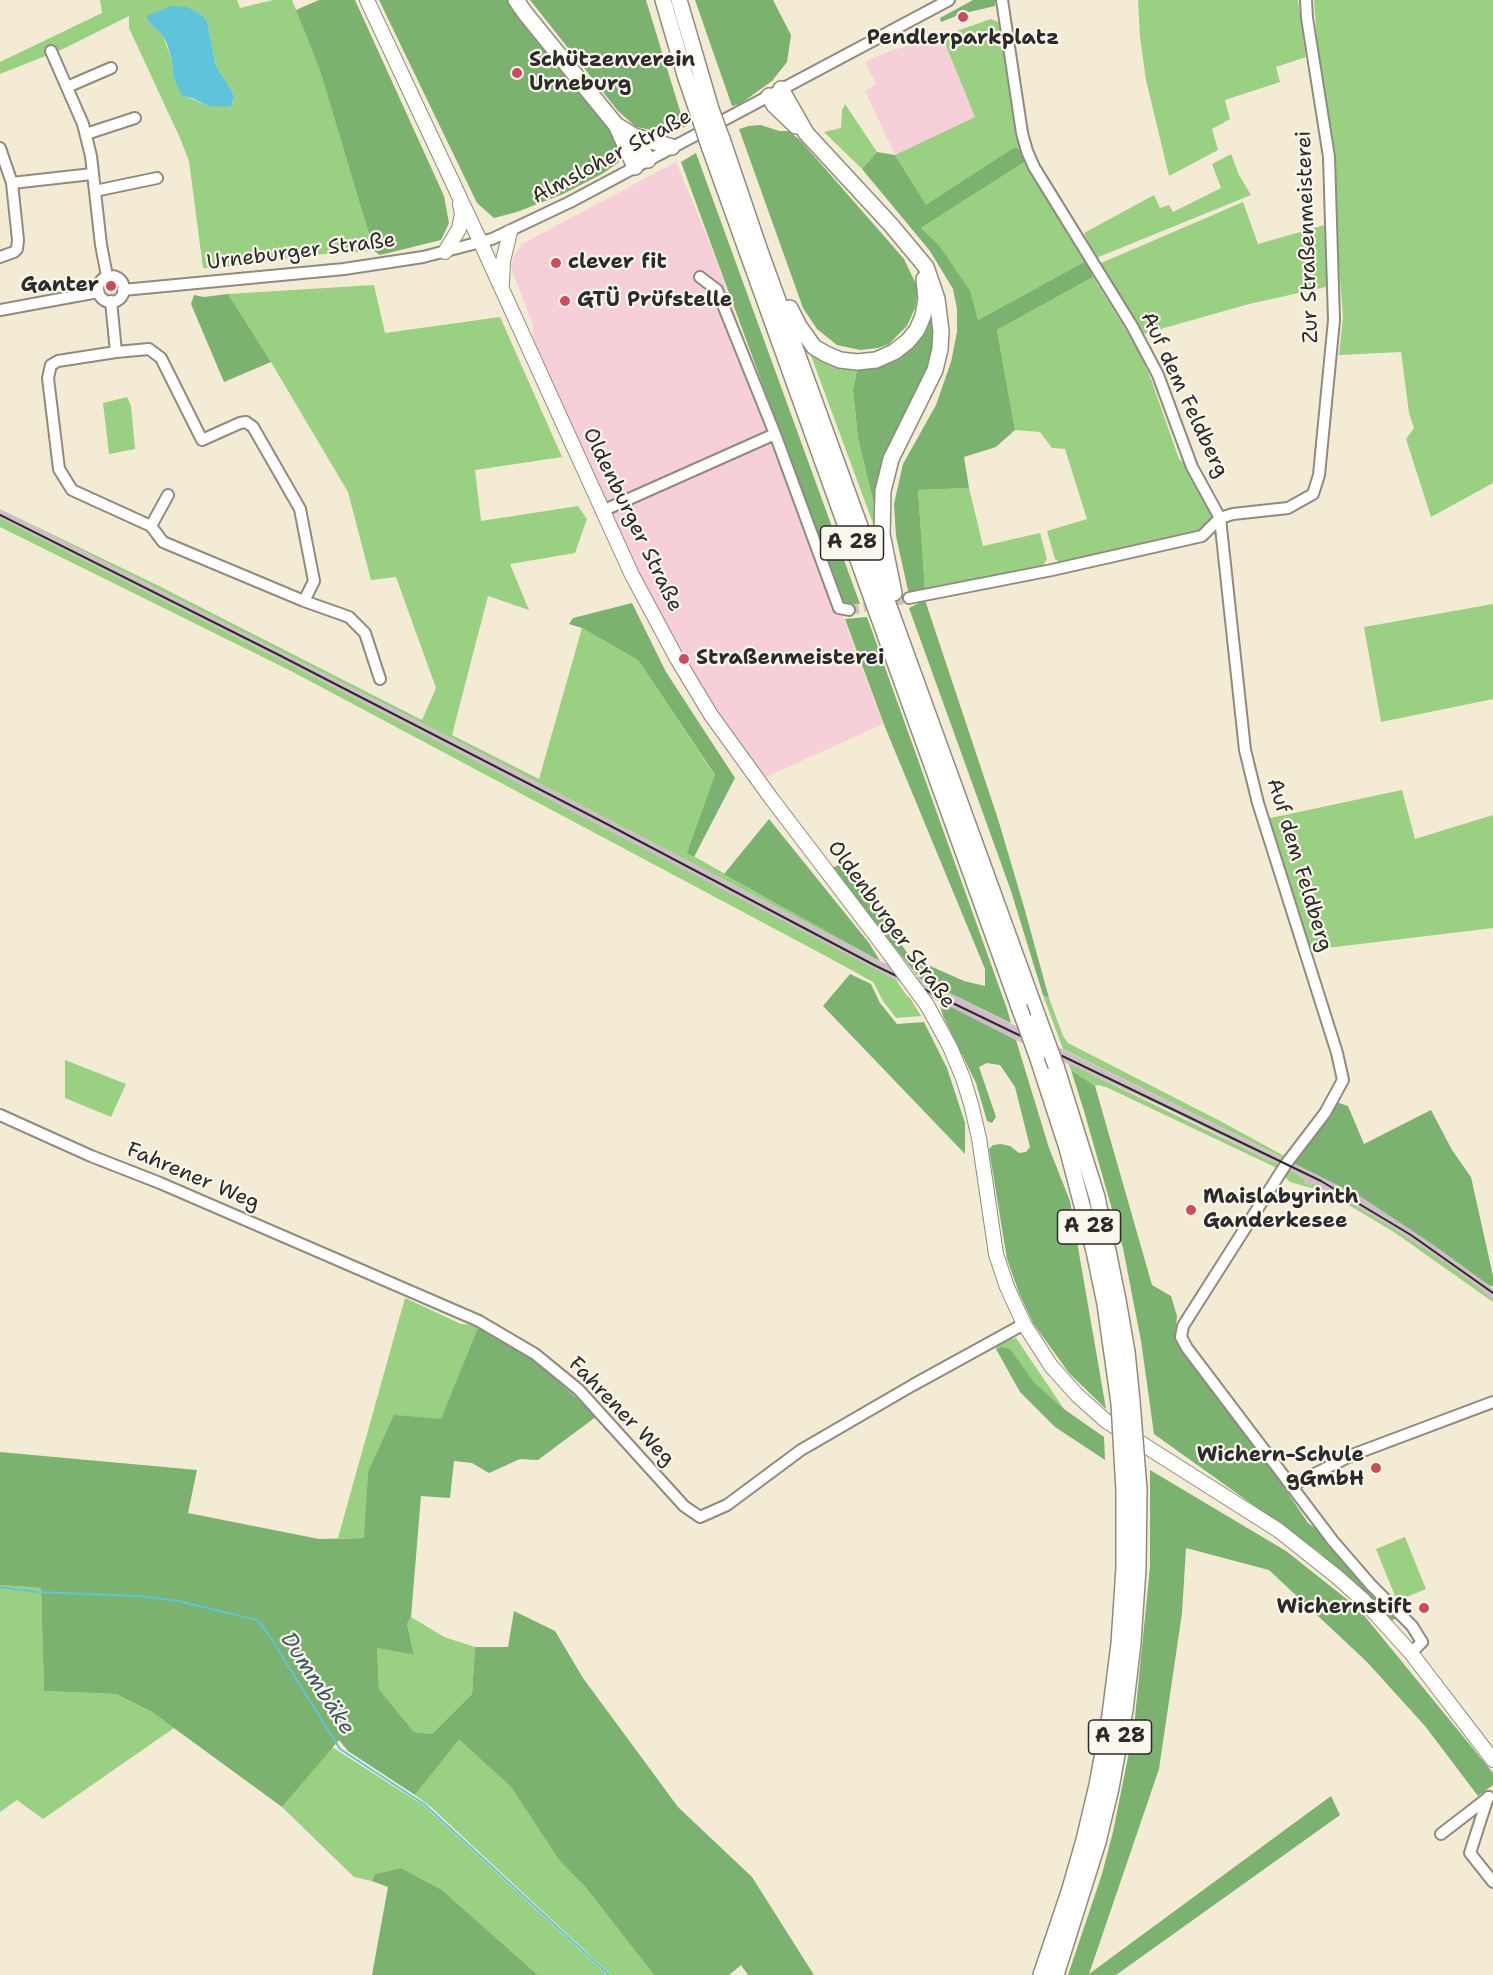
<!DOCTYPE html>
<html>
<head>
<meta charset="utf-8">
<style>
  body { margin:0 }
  canvas { display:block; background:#f3ebd3 }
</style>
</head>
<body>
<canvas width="1493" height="1975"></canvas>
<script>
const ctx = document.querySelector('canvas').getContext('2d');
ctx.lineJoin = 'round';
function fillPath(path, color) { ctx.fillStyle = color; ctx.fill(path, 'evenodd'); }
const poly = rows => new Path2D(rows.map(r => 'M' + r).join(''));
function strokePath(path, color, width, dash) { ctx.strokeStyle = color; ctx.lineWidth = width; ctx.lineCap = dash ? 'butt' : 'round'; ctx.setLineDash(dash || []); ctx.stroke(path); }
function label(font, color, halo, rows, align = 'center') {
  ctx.font = font + ' "Shantell Sans",sans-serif'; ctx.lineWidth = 4.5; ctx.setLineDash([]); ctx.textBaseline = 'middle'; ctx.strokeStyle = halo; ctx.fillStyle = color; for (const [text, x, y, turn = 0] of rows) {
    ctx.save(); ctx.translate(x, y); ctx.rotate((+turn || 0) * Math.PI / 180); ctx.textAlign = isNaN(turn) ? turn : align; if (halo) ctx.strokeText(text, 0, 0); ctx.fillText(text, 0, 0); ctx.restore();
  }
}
const built = poly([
  [942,36,975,117,895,155,865,91,876,84,865,62,890,51],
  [676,162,715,256,746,347,817,537,844,619,883,724,766,777,745,751,711,703,657,614,533,338,533,326,511,267,514,256,522,244]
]);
const industrial = poly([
  [0,509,506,766,880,961,919,978,1361,1197,1432,1244,1490,1286,1493,1289,1493,1299,1452,1268,1395,1229,1339,1196,1312,1183,1311,1186,1304,1183,1305,1179,1279,1165,1167,1109,1016,1040,858,961,295,667,0,518]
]);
const green = poly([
  [100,0,237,0,240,8,273,0,292,0,320,69,374,251,311,255,216,268,203,268,189,161,180,138,129,28,129,16,63,49,0,74,0,62,102,13],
  [188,7,202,15,207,21,216,66,231,89,234,96,232,105,208,106,183,95,173,76,172,61,163,36,148,21],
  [1138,0,1298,0,1306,57,1276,67,1280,82,1225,100,1230,119,1212,129,1218,150,1169,176,1146,80,1140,37],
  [1314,0,1493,0,1493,483,1431,517,1406,439,1414,428,1409,413,1401,352,1339,355,1343,317,1329,135,1320,86],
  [991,19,1000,23,1023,151,1015,147,926,206,895,155,975,117,942,36],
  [845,104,877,152,862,169,824,132,841,128,842,110],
  [1231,154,1239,175,1251,195,1096,258,1084,233,1154,195,1160,208,1169,205,1173,212,1221,188,1212,164],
  [1026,161,1032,175,1074,239,1086,261,978,320,969,291,939,245,921,228],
  [1243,202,1258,244,1328,224,1330,286,1249,304,1143,334,1099,264],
  [1093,277,1136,346,1151,379,1179,459,1190,468,1215,516,1197,534,1062,564,1055,559,1047,531,1087,519,1065,449,1052,448,1040,432,1015,430,997,330],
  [374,285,385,333,500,317,562,457,475,470,481,521,578,506,587,519,575,553,510,564,529,610,488,596,452,735,539,779,582,628,638,660,715,776,688,853,880,961,506,766,0,509,157,585,422,720,436,688,396,577,371,580,348,492,271,362,228,294],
  [807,345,842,367,857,370,853,390,858,438,876,513,877,534],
  [127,397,131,406,135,449,109,454,103,403],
  [969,488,983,546,1040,533,1047,559,1042,567,925,590,918,490],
  [0,518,295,667,896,980,907,996,910,998,921,1016,896,1018,883,1001,873,982,835,961,291,671,0,527],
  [1493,604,1493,699,1381,722,1364,627],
  [1402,790,1415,839,1493,815,1493,928,1310,950,1266,819],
  [1043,995,1049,998,1063,1036,1068,1043,1224,1123,1286,1157,1285,1159,1063,1049],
  [65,1060,126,1084,111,1117,65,1098],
  [1068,1063,1279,1165,1277,1168,1106,1087,1098,1085,1095,1086,1071,1070],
  [1287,1169,1305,1179,1304,1183,1311,1186,1312,1183,1339,1196,1395,1229,1453,1268,1493,1299,1493,1302,1394,1232,1337,1198,1319,1190,1290,1182,1286,1178,1285,1175],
  [405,1298,461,1324,479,1325,441,1420,368,1472,365,1538,338,1538],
  [1016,1338,1064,1409,1034,1382,1010,1350,1001,1347,996,1349,996,1345,1007,1340],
  [1405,1537,1426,1589,1397,1601,1376,1549],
  [0,1585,41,1588,44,1691,116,1694,152,1712,174,1728,43,1819,17,1800,0,1812],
  [411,1617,444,1637,475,1647,472,1694,432,1734,414,1732,379,1689,377,1648,414,1655,407,1624],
  [459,1738,511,1787,559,1860,586,1888,654,1975,611,1975,431,1807,415,1795],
  [332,1747,423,1805,607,1975,538,1975,442,1890,401,1868,375,1874,372,1881,354,1877,282,1807]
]);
const forest = poly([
  [319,0,355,0,444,196,449,223,441,240,380,255,374,251,320,70,296,10],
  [379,0,509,0,528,31,610,129,620,151,621,157,618,163,602,174,563,194,517,212,494,218,477,203],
  [530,0,646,0,685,127,657,131,636,127,618,111],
  [695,0,773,0,791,35,787,62,772,81,740,104,732,106],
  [973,0,995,0,995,6,961,14,941,22,940,18],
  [761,125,779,131,789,131,801,141,904,259,916,284,917,296,915,308,907,326,889,344,878,348,860,350,837,345,817,329,803,308,739,129,749,126],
  [1015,147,1023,151,1026,161,921,228,939,245,970,291,978,320,1086,261,1093,277,997,330,1015,430,996,447,964,457,969,488,918,490,925,590,909,595,896,536,894,504,903,464,936,405,951,362,957,332,957,309,953,289,930,251,862,169,877,152,895,155,926,205],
  [696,153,860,604,843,604,681,162],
  [228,294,271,362,224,382,191,304,194,295,204,297],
  [934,308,935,347,876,513,858,438,853,390,857,370,883,365,901,356,919,340],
  [925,600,998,819,1024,907,1049,998,1043,995,1011,891,909,608],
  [632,603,666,672,735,778,694,857,687,853,715,775,638,660,582,628,569,624,573,618],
  [867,617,1007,1009,1011,1023,919,978,832,868,845,862,910,957,964,981,985,986,985,969,885,727,845,619],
  [769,819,869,943,880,961,724,874],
  [850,974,871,984,880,1003,897,1024,924,1022,947,1068,965,1123,965,1154,823,1006],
  [939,1001,1016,1040,1049,1148,1070,1201,1106,1409,1069,1373,1033,1323,1019,1293,1007,1259,989,1149,993,1145,1001,1144,1010,1146,1019,1153,1026,1152,1030,1147,1015,1087,1000,1065,987,1063,979,1067,996,1117,992,1123,987,1121,976,1083,943,1016],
  [1071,1070,1095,1086,1152,1285,1171,1296,1177,1316,1175,1335,1186,1354,1261,1453,1308,1523,1325,1536,1396,1618,1390,1622,1319,1552,1154,1434,1141,1341,1123,1248,1084,1111],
  [1336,1102,1348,1106,1364,1144,1431,1110,1452,1150,1471,1177,1493,1276,1493,1286,1490,1286,1432,1244,1361,1197,1293,1163],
  [479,1325,535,1361,597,1416,538,1460,520,1459,489,1473,472,1463,454,1461,450,1498,421,1496,411,1617,407,1624,414,1655,377,1648,379,1689,414,1732,432,1734,472,1694,475,1647,508,1647,514,1611,555,1631,583,1678,678,1807,752,1877,814,1975,748,1975,741,1965,729,1975,654,1975,586,1888,559,1860,511,1787,459,1739,415,1795,348,1751,339,1740,282,1807,152,1712,116,1694,44,1691,41,1588,0,1585,0,1452,197,1470,188,1513,319,1539,364,1538,368,1472,394,1415,441,1419],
  [1001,1347,1010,1349,1034,1382,1064,1409,1104,1437,1105,1460,1055,1427,1020,1392,996,1349],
  [1150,1470,1286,1551,1358,1608,1493,1773,1493,1785,1478,1796,1425,1726,1367,1662,1269,1570,1186,1548,1182,1613,1159,1769,1089,1974,1331,1796,1340,1815,1116,1975,1068,1975,1102,1874,1113,1832,1134,1727,1150,1567],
  [401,1868,442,1890,538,1975,372,1975,388,1887,372,1881,375,1874]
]);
const water = poly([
  [171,6,188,7,202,15,207,21,216,66,231,89,234,96,232,105,228,107,208,106,192,98,183,96,179,90,173,76,172,61,167,44,163,36,148,21,147,16]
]);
const stream = poly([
  [0,1587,38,1592,138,1596,178,1601,257,1620,267,1632,340,1749,424,1804,609,1975]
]);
const minorTunnel = poly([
  [849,610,909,598]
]);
const minor = poly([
  [1002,0,1022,133,1027,151,1034,167,1132,326,1158,375,1192,467,1220,518,1245,750,1258,803,1337,1053,1343,1080,1325,1113,1286,1164,1183,1326,1181,1337,1187,1348,1333,1541,1371,1585,1412,1626,1422,1642,1411,1653],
  [51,51,83,124,91,156,101,245,107,276],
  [67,87,111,68],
  [86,134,135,118],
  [0,148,12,183],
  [95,191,157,178],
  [0,257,14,252,17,249,18,240,12,183,92,174],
  '98 289a13 13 0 1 1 26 0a13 13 0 1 1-26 0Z',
  [700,277,717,290,775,434,839,608,849,610],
  [123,290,344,269,423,257,492,239,570,202,949,0],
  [111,301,116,352,58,361,51,365,48,378,59,469,72,490,151,526,163,542,304,601,349,617,365,633,380,679],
  [0,310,98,292],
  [116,352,149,349,161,358,202,440,240,423,246,422,253,427,300,509,314,581,304,601],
  [602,511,775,434],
  [151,526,168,495],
  [909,598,1052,570,1202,536,1220,518,1233,514,1288,508,1313,494,1319,475,1334,320,1329,157,1307,18,1306,0],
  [0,1115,91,1156,160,1183,479,1321,535,1354,579,1390,684,1506,700,1517,727,1505,801,1450,913,1385,1024,1324],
  [1291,1486,1352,1455,1493,1402],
  [1488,1797,1470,1853,1493,1882],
  [1441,1834,1489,1797]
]);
const major = poly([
  [367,0,481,243,632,575,676,657,711,715,771,798,889,953],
  [445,252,459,229,462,214,460,204],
  [502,284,503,261,510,232],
  [927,1005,950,1047,963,1078,971,1104,979,1138,996,1254,1007,1287,1024,1324,1051,1366,1077,1395,1106,1421,1278,1530,1336,1576,1363,1600,1411,1653,1493,1760]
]);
const highway = poly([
  [516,0,525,13,616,125,635,167],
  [663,0,685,75,699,116],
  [679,0,711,109],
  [781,89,806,133,891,225,926,267,937,299,941,331,940,349,935,370,891,459,883,491,882,534,894,593],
  [769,96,774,105,796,126],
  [616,125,634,136,672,147],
  [634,136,648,160],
  [722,139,760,251,1038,1017],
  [709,146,1019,1007],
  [790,308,799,326,814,347,826,354,840,360,857,362,876,360,894,352,908,341,917,330,923,316,926,299,924,279],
  [1037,1056,1067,1148,1094,1251,1105,1304,1119,1403],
  [1056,1066,1097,1197,1118,1300,1127,1352,1132,1401],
  [1041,1975,1069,1892,1084,1840,1097,1785,1110,1715,1119,1644,1124,1568,1124,1491],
  [1056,1975,1098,1842,1111,1788,1125,1710,1133,1643,1138,1568,1139,1490]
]);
const rail = poly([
  [0,515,277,654,605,823,876,966,1321,1181,1411,1235,1493,1293]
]);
const majorBridge = poly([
  [889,953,927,1005]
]);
const highwayBridge = poly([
  [711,109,722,139],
  [699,116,709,146],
  [1019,1007,1037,1056],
  [1038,1017,1056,1066],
  [1132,1401,1139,1490],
  [1119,1403,1124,1491]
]);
const markers = [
  [963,17,6,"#d1495b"],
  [517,73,6,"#d1495b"],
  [556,263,6,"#d1495b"],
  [111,286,6,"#d1495b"],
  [565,301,6,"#d1495b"],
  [684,659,6,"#d1495b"],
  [1191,1210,6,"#d1495b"],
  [1376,1468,6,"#d1495b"],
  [1424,1608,6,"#d1495b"]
];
const shields = [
  [852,543,63],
  [1089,1227,63],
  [1120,1737,63]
];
const shieldNames = [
  ["A 28",852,543],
  ["A 28",1089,1227],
  ["A 28",1120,1737]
];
const poiNames = [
  ["Pendlerparkplatz",963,39,"center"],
  ["Schützenverein",529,61],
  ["Urneburg",529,85],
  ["clever fit",568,263],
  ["Ganter",99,286,"right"],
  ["GTÜ Prüfstelle",577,301],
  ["Straßenmeisterei",696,659],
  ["Maislabyrinth",1203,1198],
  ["Ganderkesee",1203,1222],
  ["Wichern-Schule",1364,1456,"right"],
  ["gGmbH",1364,1480,"right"],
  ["Wichernstift",1412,1608,"right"]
];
const streetNames = [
  ["Almsloher Straße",612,157,-28],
  ["Zur Straßenmeisterei",1308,237,-92],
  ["Urneburger Straße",301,252,-7],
  ["Auf dem Feldberg",1184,395,65],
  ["Oldenburger Straße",632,520,64],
  ["Auf dem Feldberg",1299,865,73],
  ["Oldenburger Straße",891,925,54],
  ["Fahrener Weg",193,1177,23],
  ["Fahrener Weg",621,1412,46]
];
const waterNames = [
  ["Dummbäke",317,1684,57]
];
fillPath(built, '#f6cfd8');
fillPath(industrial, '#d1bdca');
fillPath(green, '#9ad081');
fillPath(forest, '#7bb26f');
fillPath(water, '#5ec3db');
strokePath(stream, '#5ec3db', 2);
strokePath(minorTunnel, '#cbc5b1', 10, [10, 5]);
strokePath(minor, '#8f8b7f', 14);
strokePath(major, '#8f8b7f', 16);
strokePath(highway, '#8f8b7f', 18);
strokePath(minor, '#fff', 10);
strokePath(major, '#fff', 14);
strokePath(highway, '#fff', 15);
strokePath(rail, '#2b2b2b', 2);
strokePath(majorBridge, '#8f8b7f', 16, []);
strokePath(highwayBridge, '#8f8b7f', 18, []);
strokePath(majorBridge, '#fff', 14);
strokePath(highwayBridge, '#fff', 15);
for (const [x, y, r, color] of markers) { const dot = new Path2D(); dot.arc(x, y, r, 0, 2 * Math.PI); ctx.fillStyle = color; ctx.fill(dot); strokePath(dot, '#fbf7ec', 2); }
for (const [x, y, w] of shields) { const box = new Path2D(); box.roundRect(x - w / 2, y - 17, w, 34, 4.5); ctx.fillStyle = '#fbf7ec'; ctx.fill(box); strokePath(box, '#2b2b2b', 1.5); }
label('bold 20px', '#2b2b2b', null, shieldNames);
label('bold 21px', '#2b2b2b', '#fbf7ec', poiNames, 'left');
label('21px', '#2b2b2b', '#fbf7ec', streetNames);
label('italic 22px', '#3a5960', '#fbf7ec', waterNames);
</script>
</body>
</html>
